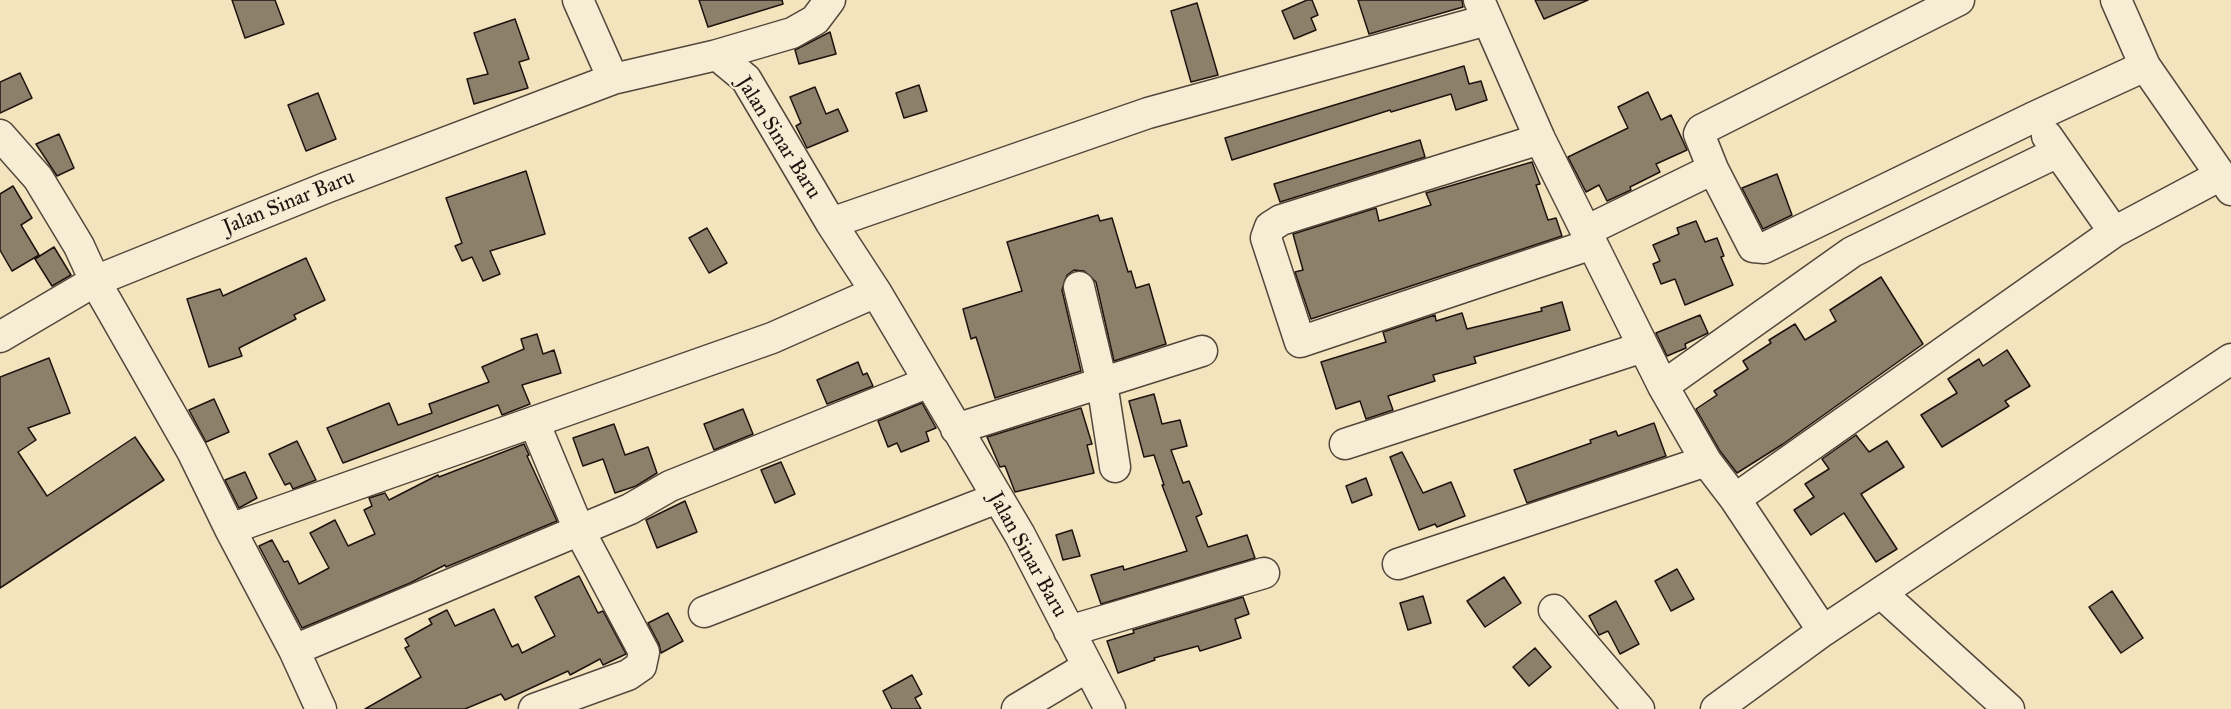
<!DOCTYPE html>
<html>
<head>
<meta charset="utf-8">
<style>
  body { margin:0 }
  canvas { display:block; background:#f3e4be }
</style>
</head>
<body>
<canvas width="2231" height="709"></canvas>
<script>
const ctx = document.querySelector('canvas').getContext('2d');
ctx.lineJoin = 'round';
function fillPath(path, color) { ctx.fillStyle = color; ctx.fill(path, 'evenodd'); }
const poly = rows => new Path2D(rows.map(r => 'M' + r).join(''));
function strokePath(path, color, width, dash) { ctx.strokeStyle = color; ctx.lineWidth = width; ctx.lineCap = dash ? 'butt' : 'round'; ctx.setLineDash(dash || []); ctx.stroke(path); }
function label(font, color, halo, rows, align = 'center') {
  ctx.font = font + ' "IM FELL Great Primer",serif'; ctx.lineWidth = 4.5; ctx.setLineDash([]); ctx.textBaseline = 'middle'; ctx.strokeStyle = halo; ctx.fillStyle = color; for (const [text, x, y, turn = 0] of rows) {
    ctx.save(); ctx.translate(x, y); ctx.rotate((+turn || 0) * Math.PI / 180); ctx.textAlign = isNaN(turn) ? turn : align; if (halo) ctx.strokeText(text, 0, 0); ctx.fillText(text, 0, 0); ctx.restore();
  }
}
const building = poly([
  [232,0,275,0,284,24,245,38,232,0],
  [699,0,782,0,783,4,708,27,699,0],
  [1307,0,1312,0,1318,15,1311,18,1316,30,1294,39,1282,11,1307,0],
  [1358,0,1462,0,1463,7,1369,34,1358,0],
  [1535,0,1588,0,1544,19,1535,0],
  [1197,3,1218,75,1191,82,1171,11,1197,3],
  [515,19,529,59,519,62,528,88,474,104,467,79,488,74,474,33,515,19],
  [830,32,836,54,799,64,795,50,830,32],
  [1464,66,1469,84,1481,81,1487,100,1456,110,1451,94,1391,112,1390,110,1232,160,1225,138,1464,66],
  [20,73,32,98,0,113,0,82,20,73],
  [919,85,927,111,904,118,896,93,919,85],
  [815,87,826,114,838,109,848,131,807,148,796,126,801,123,790,97,815,87],
  [1648,92,1661,120,1671,115,1687,150,1656,164,1660,172,1630,187,1631,190,1607,201,1599,185,1586,192,1568,157,1628,128,1618,107,1648,92],
  [318,93,336,139,306,151,288,105,318,93],
  [59,134,74,168,57,176,36,144,59,134],
  [1420,140,1425,157,1280,202,1274,184,1420,140],
  [1532,162,1540,184,1536,185,1548,220,1556,218,1562,236,1311,319,1295,272,1303,270,1293,234,1376,208,1379,221,1431,205,1426,193,1532,162],
  [526,171,545,234,490,251,500,274,483,281,472,257,462,261,455,246,462,243,446,198,526,171],
  [1777,174,1792,215,1763,229,1742,188,1777,174],
  [13,186,32,218,21,225,39,255,12,271,0,250,0,194,13,186],
  [1098,215,1100,221,1112,218,1128,272,1131,271,1136,288,1149,284,1166,344,1114,361,1096,282,1084,271,1074,270,1067,275,1062,290,1081,371,995,398,976,337,971,339,963,309,1022,291,1007,242,1098,215],
  [1696,221,1705,242,1717,238,1724,256,1721,257,1733,285,1685,305,1675,279,1661,284,1653,264,1660,261,1653,245,1679,234,1677,228,1696,221],
  [707,228,727,263,709,273,689,238,707,228],
  [54,247,71,275,52,286,35,259,54,247],
  [306,258,325,300,294,315,296,319,239,348,242,356,209,367,187,299,220,289,223,296,306,258],
  [1881,277,1923,344,1783,444,1737,473,1720,451,1696,409,1717,395,1714,391,1748,369,1743,361,1771,343,1769,340,1795,324,1805,340,1836,321,1830,310,1881,277],
  [1562,302,1570,330,1474,357,1476,363,1433,375,1435,381,1388,396,1393,410,1366,419,1360,401,1336,409,1321,362,1386,342,1383,332,1435,315,1436,321,1462,313,1467,329,1542,311,1541,308,1562,302],
  [1700,315,1708,333,1685,344,1686,348,1667,356,1656,333,1700,315],
  [537,334,543,354,554,350,561,373,522,385,530,404,502,415,498,405,343,463,327,428,389,403,398,425,432,413,429,404,489,382,482,367,524,349,521,339,537,334],
  [2007,350,2030,386,2005,401,2009,406,1942,447,1921,415,1957,393,1948,379,1979,359,1983,366,2007,350],
  [49,358,70,413,28,428,36,440,18,452,47,496,135,437,164,480,0,588,0,377,49,358],
  [858,362,863,375,867,373,873,386,827,404,817,380,858,362],
  [1154,394,1162,424,1180,420,1187,446,1171,450,1183,483,1189,481,1202,514,1196,517,1208,547,1247,535,1255,558,1101,604,1091,575,1123,566,1124,570,1187,551,1162,485,1164,485,1154,455,1144,457,1129,401,1154,394],
  [214,399,229,432,206,442,189,410,214,399],
  [922,403,936,428,926,432,929,441,901,452,897,443,888,447,878,421,922,403],
  [1081,408,1092,444,1087,445,1094,473,1015,492,1005,466,1000,467,987,437,1081,408],
  [743,409,753,434,714,450,704,424,743,409],
  [1654,423,1666,456,1527,503,1514,470,1591,443,1590,440,1616,431,1618,436,1654,423],
  [614,424,625,455,648,447,657,473,636,486,615,493,603,459,583,466,573,438,614,424],
  [1856,435,1869,452,1887,441,1904,467,1861,494,1897,549,1876,562,1844,513,1811,535,1794,510,1814,497,1805,484,1829,469,1822,459,1856,435],
  [297,441,316,480,293,489,290,483,285,485,269,454,297,441],
  [524,444,529,455,527,456,557,521,446,567,445,565,410,583,302,628,259,546,272,540,284,562,288,561,299,584,329,568,310,533,335,520,348,546,375,534,364,510,372,506,369,498,385,493,389,500,438,475,439,477,524,444],
  [1402,452,1423,493,1451,482,1465,516,1437,527,1435,524,1419,530,1390,457,1402,452],
  [781,462,795,494,775,503,761,470,781,462],
  [245,472,257,498,239,508,225,480,245,472],
  [1366,478,1372,495,1352,503,1346,486,1366,478],
  [685,501,697,532,657,548,646,520,685,501],
  [1072,530,1080,556,1063,560,1056,535,1072,530],
  [1677,569,1694,599,1671,611,1655,581,1677,569],
  [579,576,598,613,603,611,626,654,603,665,600,659,570,675,568,671,505,700,501,694,465,709,365,709,421,677,405,648,409,646,405,639,432,624,429,619,447,610,455,626,494,609,512,647,518,644,522,653,555,636,535,597,579,576],
  [1504,577,1521,603,1485,627,1467,601,1504,577],
  [2112,591,2143,638,2121,653,2089,607,2112,591],
  [1423,596,1431,623,1408,630,1400,603,1423,596],
  [1243,597,1249,614,1235,619,1241,638,1200,651,1198,646,1154,658,1155,660,1118,673,1107,641,1134,633,1133,630,1243,597],
  [1616,601,1639,644,1620,654,1608,631,1599,635,1589,616,1616,601],
  [668,613,683,641,661,653,659,644,648,623,668,613],
  [1535,648,1551,667,1529,686,1513,667,1535,648],
  [912,675,922,694,915,698,921,709,892,709,883,691,912,675]
]);
const minor = poly([
  [578,0,613,79],
  [1479,0,1540,139,1663,386,1706,461,1735,499,1823,631],
  [1959,0,1701,130,1699,134,1713,169,1753,247,1764,248,2034,117,2145,66],
  [2116,0,2145,66,2231,190],
  [717,55,792,33,815,20,830,0],
  [0,135,38,178,79,246,95,281,192,451,230,529,294,650,321,709],
  [2047,136,2114,232],
  [1540,139,1281,220,1270,227,1266,238,1300,342,1592,244],
  [831,223,1148,113,1487,20],
  [1586,231,1713,169],
  [1079,287,1102,383,1115,467],
  [0,337,95,281,328,187,613,79,717,55,746,79,831,223,876,292,1020,535,1110,709],
  [1663,386,1852,252,2058,152],
  [534,422,579,530,644,652,641,666,628,675,534,709],
  [956,429,1202,351],
  [1345,444,1643,347],
  [1735,499,2114,232,2221,175],
  [230,529,772,338,876,292],
  [1398,564,1706,461],
  [1881,593,2009,709],
  [1554,610,1639,709],
  [704,612,997,498],
  [1069,631,1264,573],
  [294,650,630,509,670,486,929,382],
  [1017,709,1087,667],
  [1716,709,1823,631,2231,359]
]);
const streetNames = [
  ["Jalan Sinar Baru",778,138,58],
  ["Jalan Sinar Baru",289,203,-22],
  ["Jalan Sinar Baru",1027,555,61]
];
fillPath(building, '#8d806a');
strokePath(building, '#1e130f', 1.5);
strokePath(minor, '#53473b', 33);
strokePath(minor, '#f7edd5', 30);
label('21px', '#1e130f', '#f7edd5', streetNames);
</script>
</body>
</html>
